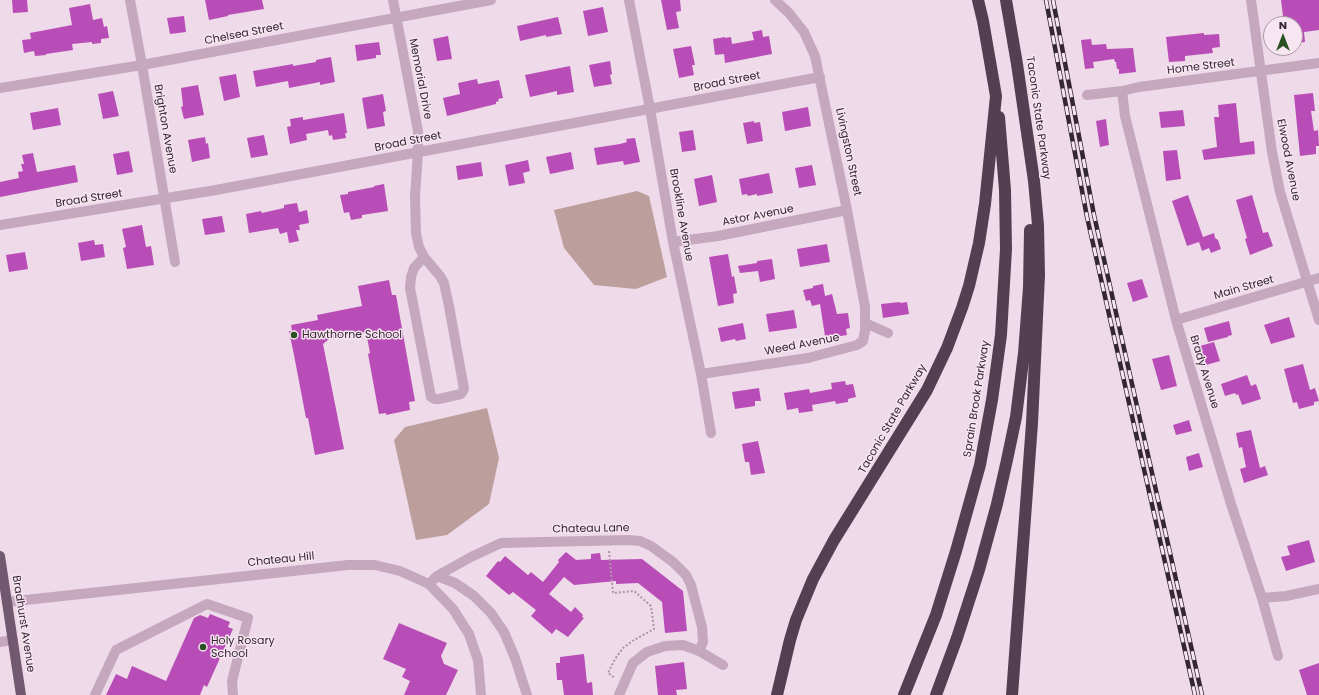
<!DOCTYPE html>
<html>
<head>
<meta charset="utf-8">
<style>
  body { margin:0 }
  #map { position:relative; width:1319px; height:695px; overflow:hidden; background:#eedae8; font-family:Poppins,sans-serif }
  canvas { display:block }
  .north { position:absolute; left:1263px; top:16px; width:40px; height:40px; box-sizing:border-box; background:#f7e6f1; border:1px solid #a99aa5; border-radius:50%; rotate:0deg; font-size:11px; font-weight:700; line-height:16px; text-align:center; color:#332732 }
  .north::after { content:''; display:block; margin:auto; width:14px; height:18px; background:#285021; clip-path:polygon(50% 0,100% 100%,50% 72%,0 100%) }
</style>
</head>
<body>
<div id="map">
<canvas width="1319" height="695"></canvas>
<div class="north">N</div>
</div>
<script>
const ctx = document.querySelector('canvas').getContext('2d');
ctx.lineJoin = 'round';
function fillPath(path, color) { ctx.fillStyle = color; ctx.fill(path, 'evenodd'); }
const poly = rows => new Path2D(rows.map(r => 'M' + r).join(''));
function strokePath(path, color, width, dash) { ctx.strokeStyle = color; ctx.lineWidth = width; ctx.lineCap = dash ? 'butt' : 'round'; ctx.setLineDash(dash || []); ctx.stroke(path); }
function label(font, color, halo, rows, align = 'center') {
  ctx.font = font + ' Poppins,sans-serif'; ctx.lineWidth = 3; ctx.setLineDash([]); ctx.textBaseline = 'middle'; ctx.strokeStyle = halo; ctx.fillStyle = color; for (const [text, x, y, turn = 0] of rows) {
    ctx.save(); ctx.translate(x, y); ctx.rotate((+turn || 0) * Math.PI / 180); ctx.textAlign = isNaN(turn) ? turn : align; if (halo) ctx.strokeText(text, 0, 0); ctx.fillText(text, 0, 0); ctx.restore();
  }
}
const green = poly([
  [637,191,649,196,667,277,636,289,594,285,564,248,554,210],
  [487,408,499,458,489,504,447,535,416,540,394,440,405,427]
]);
const building = poly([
  [12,0,27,0,28,12,13,13],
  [205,0,262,0,264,9,228,15,228,16,209,20],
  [661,0,680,0,681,11,676,12,679,28,667,30],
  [1281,0,1319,0,1319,30,1304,32,1305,42,1295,43,1295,24,1284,24],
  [90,4,93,20,102,18,104,27,107,26,109,38,101,39,101,43,92,44,92,42,72,44,73,50,46,54,46,55,35,56,34,51,24,53,22,40,31,39,30,33,72,25,69,8],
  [603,7,608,32,588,36,583,11],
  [184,16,186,32,170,34,167,18],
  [558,17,562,34,546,37,546,35,520,41,517,26],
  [762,30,763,37,769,36,772,54,725,63,724,54,715,55,713,39,725,37,725,38,731,37,732,44,754,40,752,32],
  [1204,33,1204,35,1219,34,1220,47,1212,48,1213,53,1185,56,1185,61,1169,62,1166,37],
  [448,36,452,59,437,61,433,39],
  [1091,39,1092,45,1106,44,1107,49,1133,48,1136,72,1119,74,1119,69,1117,69,1116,62,1115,62,1114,59,1093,62,1094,68,1085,69,1081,40],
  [379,42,381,55,376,55,376,58,357,61,355,45],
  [691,46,695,65,692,65,694,75,679,78,673,49],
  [331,57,335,82,320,85,320,82,289,88,288,81,256,87,253,71,293,64,293,66,316,62,316,60],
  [610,61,612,74,610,75,612,84,594,87,589,65],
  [570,66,574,92,557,95,557,91,530,97,525,75],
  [236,74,240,97,224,101,219,77],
  [477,79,478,84,499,80,503,98,498,99,499,101,496,102,496,104,447,116,443,98,460,94,458,83],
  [198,85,204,115,184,119,181,107,183,106,181,88],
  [113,91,119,116,103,119,98,94],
  [1313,93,1315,111,1311,111,1314,131,1318,130,1319,146,1316,146,1316,154,1300,156,1294,95],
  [383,94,386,111,383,112,385,126,367,129,362,98],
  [1236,103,1240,143,1254,141,1255,154,1204,160,1202,150,1217,147,1214,117,1219,117,1218,105],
  [808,107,811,126,785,131,782,112],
  [58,108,61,125,33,130,30,113],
  [1183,110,1185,126,1161,128,1159,112],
  [344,113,347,133,345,133,346,138,333,140,332,135,329,136,328,130,306,134,307,140,290,144,287,127,291,126,290,119,303,117,303,120],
  [1106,119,1109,145,1100,147,1096,121],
  [754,121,754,123,760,122,763,141,747,144,743,123],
  [693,130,696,150,682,152,679,132],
  [264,135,268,155,251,158,247,138],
  [205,137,206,144,208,143,210,158,192,162,188,140],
  [635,138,640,162,624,165,623,161,597,165,594,148,620,144,627,142,626,139],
  [1177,150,1181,179,1166,181,1163,151],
  [129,151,133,172,117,175,113,154],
  [571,152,574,169,550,174,546,157],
  [33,153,37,172,75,165,78,182,0,197,0,182,19,178,18,172,23,171,21,164,24,164,22,155],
  [528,160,530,171,523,173,525,183,509,186,505,165],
  [481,162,483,176,458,180,456,166],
  [812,165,816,185,799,188,795,168],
  [769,173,773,193,757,196,757,194,748,196,747,194,742,195,739,179],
  [712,175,717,202,699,206,694,179],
  [384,184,388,211,362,215,362,218,351,220,349,212,344,213,340,195,348,194,348,192,374,187,374,186],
  [1188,195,1203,237,1214,233,1215,238,1218,240,1221,249,1211,253,1209,248,1202,251,1199,242,1187,246,1172,201],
  [1252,195,1263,233,1268,232,1273,246,1250,255,1245,239,1247,238,1236,200],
  [297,203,299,212,307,210,309,223,299,225,300,230,296,230,299,241,289,243,287,232,280,234,278,228,249,233,246,214,261,211,262,213,284,208,284,205],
  [222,216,225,232,205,235,202,219],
  [142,225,146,247,151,246,154,265,127,269,123,248,126,247,122,229],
  [94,240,95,245,103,244,105,257,81,261,78,243],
  [827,244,830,262,800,267,797,249],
  [25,252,28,269,9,272,6,255],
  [728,254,732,277,734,276,737,293,733,294,734,303,718,306,709,257],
  [772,259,775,279,760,282,758,271,740,273,738,266,757,263,757,261],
  [1142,279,1148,297,1133,302,1127,283],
  [389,280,392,295,396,295,415,401,409,402,410,410,386,415,386,413,379,414,368,354,370,353,366,332,329,339,323,344,344,449,315,455,308,418,306,418,294,355,289,331,292,331,291,325,318,320,317,315,362,306,358,286],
  [823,284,825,296,832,294,837,314,848,313,850,328,846,329,847,335,834,337,834,335,825,336,820,304,812,306,810,300,806,301,803,290,813,288,813,286],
  [900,302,900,303,907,302,909,314,883,318,881,304],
  [794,310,797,328,769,332,766,314],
  [1289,317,1295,337,1271,344,1264,325],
  [1229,321,1232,335,1228,336,1228,337,1208,342,1204,328],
  [743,323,746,339,736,341,735,339,721,342,718,328],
  [1214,342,1220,361,1206,365,1200,346],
  [1169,355,1177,386,1161,390,1152,359],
  [1303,364,1310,390,1315,388,1319,401,1314,402,1314,405,1299,409,1297,402,1293,403,1284,369],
  [1247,375,1251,386,1256,384,1261,399,1242,405,1238,394,1236,395,1235,393,1225,396,1221,384],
  [845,381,846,385,853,384,856,397,848,399,848,402,836,404,835,401,812,405,813,411,799,413,798,408,787,410,784,393,809,389,810,393,832,389,831,383],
  [759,388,761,401,755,401,755,406,735,409,732,392],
  [1189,420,1192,431,1176,435,1173,425],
  [1251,430,1260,468,1265,466,1268,475,1244,483,1240,469,1246,467,1242,447,1239,448,1236,433],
  [758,441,765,473,751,475,749,462,745,462,742,444],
  [1199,453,1203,467,1189,471,1186,457],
  [1309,540,1315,562,1286,571,1281,557,1290,555,1287,546],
  [566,552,576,560,591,559,591,554,600,553,601,560,642,559,683,591,687,631,665,633,662,602,638,583,616,584,616,581,574,585,564,577,549,594,571,612,575,607,583,615,582,617,584,618,568,637,556,629,552,634,531,616,536,610,513,592,509,595,486,576,498,561,500,562,505,556,528,575,531,572,543,582,559,562,558,560],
  [210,614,230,622,228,627,233,629,207,687,204,685,200,695,106,695,116,674,127,679,132,666,166,681,194,618,200,615,208,618],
  [399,623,447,643,441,656,444,664,458,670,446,695,404,695,410,681,402,677,406,669,383,659],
  [584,654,587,683,592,682,593,695,564,695,562,680,557,680,556,663,560,663,560,657],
  [684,662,687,689,676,690,677,695,658,695,655,666],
  [1319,663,1319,695,1307,695,1299,670]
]);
const path = poly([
  [609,551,613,593,634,591,651,606,654,629,634,640,623,648,615,659,608,673,615,678]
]);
const minor = poly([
  [130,0,142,65,175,262],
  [393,0,418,131,418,152,415,197,416,233,419,247,424,257,440,276,444,283,449,306,464,389,461,394,439,399,435,399,431,397,410,288,411,277,414,268,424,257],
  [629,0,650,109,673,242,701,374,711,433],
  [1251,0,1272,152,1280,192,1319,320],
  [0,88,142,65,491,0],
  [1122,91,1125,116,1176,320,1231,504,1262,598,1278,656],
  [1087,95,1122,91,1139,87,1319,63],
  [0,225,216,190,820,77],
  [673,242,718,236,847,210],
  [1176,320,1319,278],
  [865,323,888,333],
  [701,374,808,358,857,345,863,341,865,331,865,307,847,210,815,56,804,32,789,13,775,0],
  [437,576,455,583,474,596,491,613,504,632,515,658,527,695],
  [429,584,437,576,471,557,501,543,629,540,640,541,651,546,673,562,686,575,691,585,702,627,703,642,699,651],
  [1262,598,1286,596,1319,589],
  [7,602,348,565,375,565,400,571,429,584,453,609,469,634,478,660,481,695],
  [0,642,13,640],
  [95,695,116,650,207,604,248,618,232,681,233,695],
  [619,695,633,663,647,652,665,646,683,645,699,651,723,665]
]);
const major = poly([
  [0,556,21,695]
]);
const highway = poly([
  [1006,0,1017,64,1034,181,1038,225,1039,275,1032,423,1012,695],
  [777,695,790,640,796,620,813,579,834,540,927,390,947,348,962,308,969,286,979,243,985,204,996,96,983,21,978,0],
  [904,695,936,615,956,551,980,465,992,400,1001,335,1006,249,1005,190,999,117],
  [936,695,957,638,979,570,997,504,1007,460,1016,417,1024,353,1029,288,1030,230]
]);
const rail = poly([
  [1046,0,1087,217,1195,695],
  [1053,0,1094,215,1202,695]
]);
const markers = [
  [294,335,4,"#285021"],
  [203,647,4,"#285021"]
];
const streetNames = [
  ["Chelsea Street",244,34,-11],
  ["Home Street",1201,67,-7],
  ["Memorial Drive",420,79,79],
  ["Broad Street",727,82,-11],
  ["Taconic State Parkway",1038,118,82],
  ["Brighton Avenue",165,129,80],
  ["Broad Street",408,142,-11],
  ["Livingston Street",848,152,78],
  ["Elwood Avenue",1288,160,79],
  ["Broad Street",89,199,-9],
  ["Brookline Avenue",681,215,80],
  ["Astor Avenue",758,216,-11],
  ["Main Street",1244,288,-16],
  ["Weed Avenue",802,345,-11],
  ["Brady Avenue",1204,372,73],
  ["Sprain Brook Parkway",977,399,-81],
  ["Taconic State Parkway",893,419,-60],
  ["Chateau Lane",591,529,-1],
  ["Chateau Hill",281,560,-6],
  ["Bradhurst Avenue",23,624,81]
];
const poiNames = [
  ["Hawthorne School",302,335],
  ["Holy Rosary",211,641],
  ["School",211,654]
];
fillPath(green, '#bc9f9c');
fillPath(building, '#b94db7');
strokePath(path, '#b192aa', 2, [2, 2]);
strokePath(minor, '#c5a7be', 10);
strokePath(major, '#735970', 10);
strokePath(highway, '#533f51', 12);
strokePath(rail, '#332732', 4.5);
strokePath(rail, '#f7e6f1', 3, [9]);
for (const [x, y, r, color] of markers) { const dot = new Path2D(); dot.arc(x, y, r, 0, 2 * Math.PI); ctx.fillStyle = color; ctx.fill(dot); strokePath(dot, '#f7e6f1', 1.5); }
label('11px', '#332732', '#f7e6f1', streetNames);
label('11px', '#332732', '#f7e6f1', poiNames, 'left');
</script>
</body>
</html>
